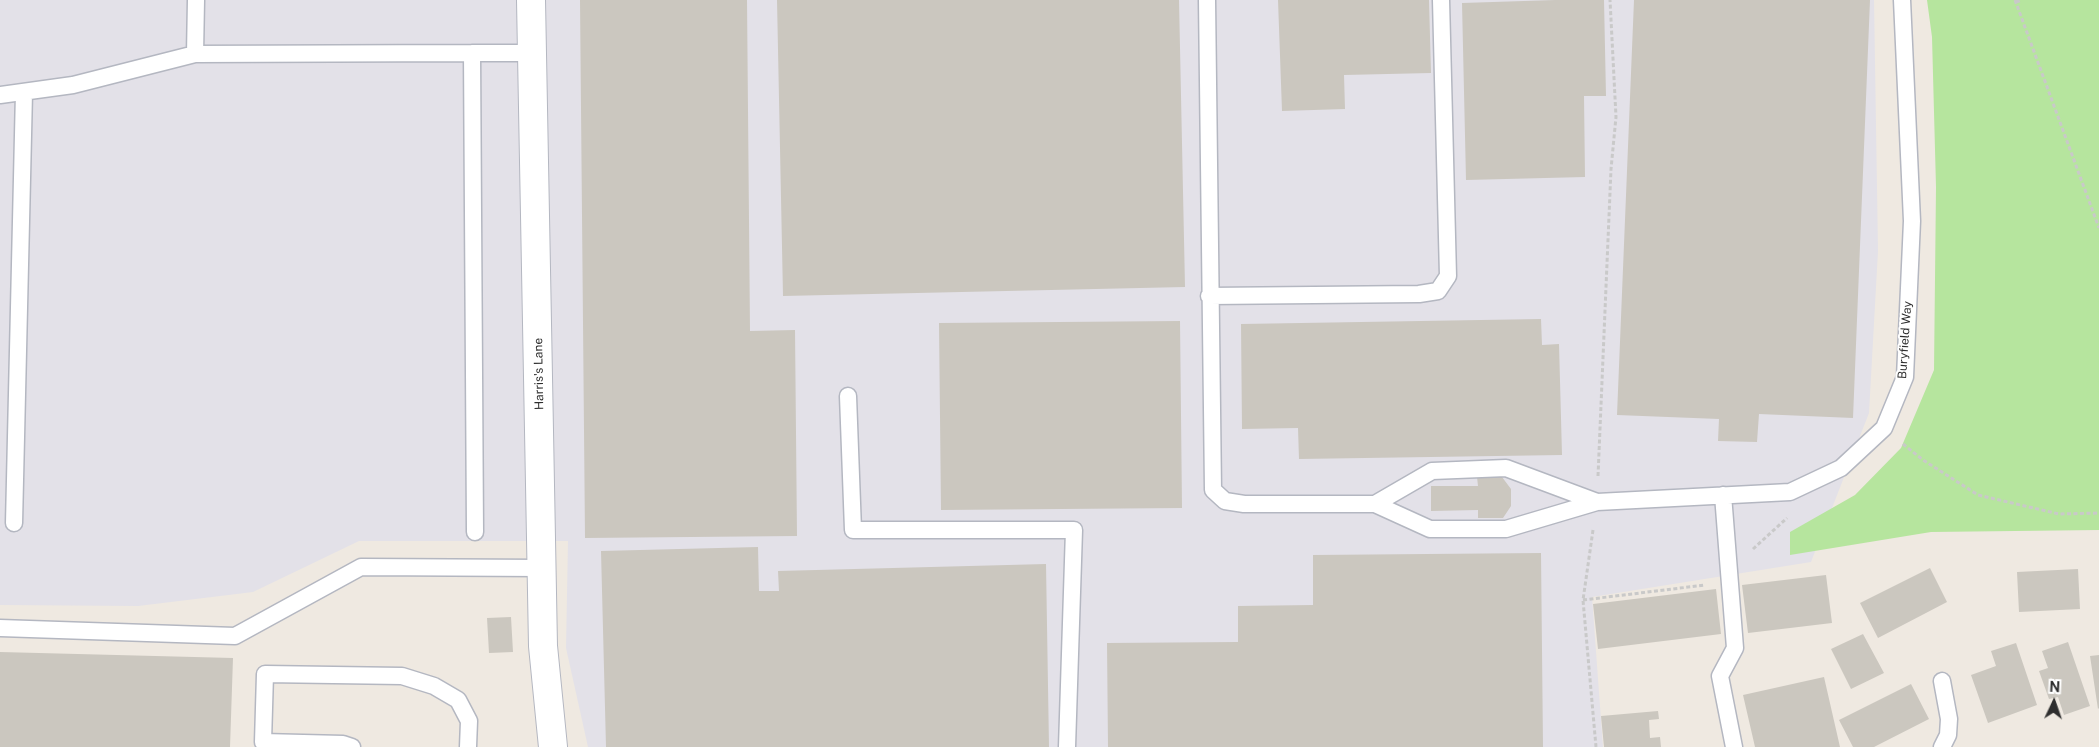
<!DOCTYPE html>
<html>
<head>
<meta charset="utf-8">
<style>
  body { margin:0 }
  #map { position:relative; width:2099px; height:747px; overflow:hidden; background:#efe9e1; font-family:"Public Sans",sans-serif }
  canvas { display:block }
  .north { position:absolute; left:2029px; top:677px; width:50px; height:50px; -webkit-text-stroke:4px #fff; paint-order:stroke; rotate:3deg; font-size:14px; font-weight:700; line-height:20px; text-align:center; color:#2e2e2e }
  .north::after { content:''; display:block; margin:auto; width:18px; height:22px; background:#2e2e2e; clip-path:polygon(50% 0,100% 100%,50% 72%,0 100%) }
</style>
</head>
<body>
<div id="map">
<canvas width="2099" height="747"></canvas>
<div class="north">N</div>
</div>
<script>
const ctx = document.querySelector('canvas').getContext('2d');
ctx.lineJoin = 'round';
function fillPath(path, color) { ctx.fillStyle = color; ctx.fill(path, 'evenodd'); }
const poly = rows => new Path2D(rows.map(r => 'M' + r).join(''));
function strokePath(path, color, width, dash) { ctx.strokeStyle = color; ctx.lineWidth = width; ctx.lineCap = dash ? 'butt' : 'round'; ctx.setLineDash(dash || []); ctx.stroke(path); }
function label(font, color, halo, rows, align = 'center') {
  ctx.font = font + ' "Public Sans",sans-serif'; ctx.lineWidth = 4; ctx.setLineDash([]); ctx.textBaseline = 'middle'; ctx.strokeStyle = halo; ctx.fillStyle = color; for (const [text, x, y, turn = 0] of rows) {
    ctx.save(); ctx.translate(x, y); ctx.rotate((+turn || 0) * Math.PI / 180); ctx.textAlign = isNaN(turn) ? turn : align; if (halo) ctx.strokeText(text, 0, 0); ctx.fillText(text, 0, 0); ctx.restore();
  }
}
const industrial = poly([
  [0,0,1874,0,1878,251,1869,413,1811,562,1592,597,1603,747,588,747,566,648,568,541,359,541,253,592,138,606,0,605]
]);
const green = poly([
  [1927,0,2099,0,2099,530,1931,532,1790,555,1790,532,1855,495,1901,448,1934,370,1936,187,1932,37]
]);
const building = poly([
  [580,0,747,0,750,331,795,330,797,536,585,538],
  [777,0,1179,0,1185,287,783,296],
  [1278,0,1429,0,1431,73,1344,75,1345,109,1282,111],
  [1555,0,1604,0,1606,96,1584,96,1585,177,1466,180,1462,3],
  [1634,0,1870,0,1853,418,1759,414,1757,442,1718,441,1719,419,1617,415],
  [1541,319,1542,345,1559,344,1562,455,1299,459,1298,428,1242,429,1241,324],
  [1180,321,1182,508,941,510,939,323],
  [1477,477,1502,477,1511,489,1511,506,1503,518,1478,518,1478,510,1431,511,1431,486,1478,486],
  [758,547,759,591,779,591,778,571,1046,564,1049,747,606,747,601,551],
  [1541,553,1543,747,1108,747,1107,643,1238,642,1238,606,1313,605,1313,555],
  [1930,568,1947,602,1878,638,1860,603],
  [2078,569,2080,609,2019,612,2017,572],
  [1826,575,1832,623,1748,633,1742,585],
  [1716,589,1721,634,1598,649,1593,604],
  [511,617,513,652,489,653,487,618],
  [1863,634,1884,673,1851,689,1831,649],
  [2068,642,2090,706,2064,715,2058,697,2049,699,2039,671,2048,668,2042,651],
  [2016,643,2037,705,1988,723,1971,675,1996,666,1991,651],
  [0,652,233,658,230,747,0,747],
  [2099,655,2099,708,2098,709,2090,656],
  [1824,677,1840,747,1755,747,1743,695],
  [1911,684,1929,719,1874,747,1853,747,1839,720],
  [1658,711,1659,719,1649,720,1650,738,1660,737,1661,747,1604,747,1601,716]
]);
const path = poly([
  [2015,0,2099,228],
  [2016,2,2022,0],
  [1903,444,1923,460,1978,495,2059,514,2099,513],
  [1598,476,1611,169,1616,117,1610,0],
  [1593,530,1583,600,1596,747],
  [1753,549,1787,518],
  [1583,600,1705,585]
]);
const service = poly([
  [196,0,195,54,472,53],
  [1207,0,1213,490,1225,501,1244,504,1375,504,1430,529,1506,529,1597,502,1790,492,1841,468,1884,428,1905,377,1912,221,1902,0],
  [0,95,73,85,195,54],
  [1209,296,1419,294,1438,291,1448,276,1441,0],
  [848,396,853,530,1074,530,1067,747],
  [1723,495,1735,648,1720,676,1734,747],
  [1375,504,1432,471,1506,468,1597,502],
  [14,523,24,92],
  [475,532,472,53,532,53],
  [0,628,235,636,361,567,543,568],
  [1942,681,1949,719,1948,735,1942,747],
  [352,747,343,744,263,742,265,674,402,676,434,686,458,700,469,721,468,747]
]);
const minor = poly([
  [531,0,543,646,553,747]
]);
const streetNames = [
  ["Buryfield Way",1905,340,-86],
  ["Harris's Lane",539,374,-91]
];
fillPath(industrial, '#e3e1e8');
fillPath(green, '#b6e59e');
fillPath(building, '#cbc7bf');
strokePath(service, '#b4b7c1', 19);
strokePath(minor, '#b4b7c1', 30);
strokePath(path, '#c9c9c9', 3, [4, 2.5]);
strokePath(service, '#fff', 16);
strokePath(minor, '#fff', 28);
label('12px', '#2e2e2e', '#fff', streetNames);
</script>
</body>
</html>
